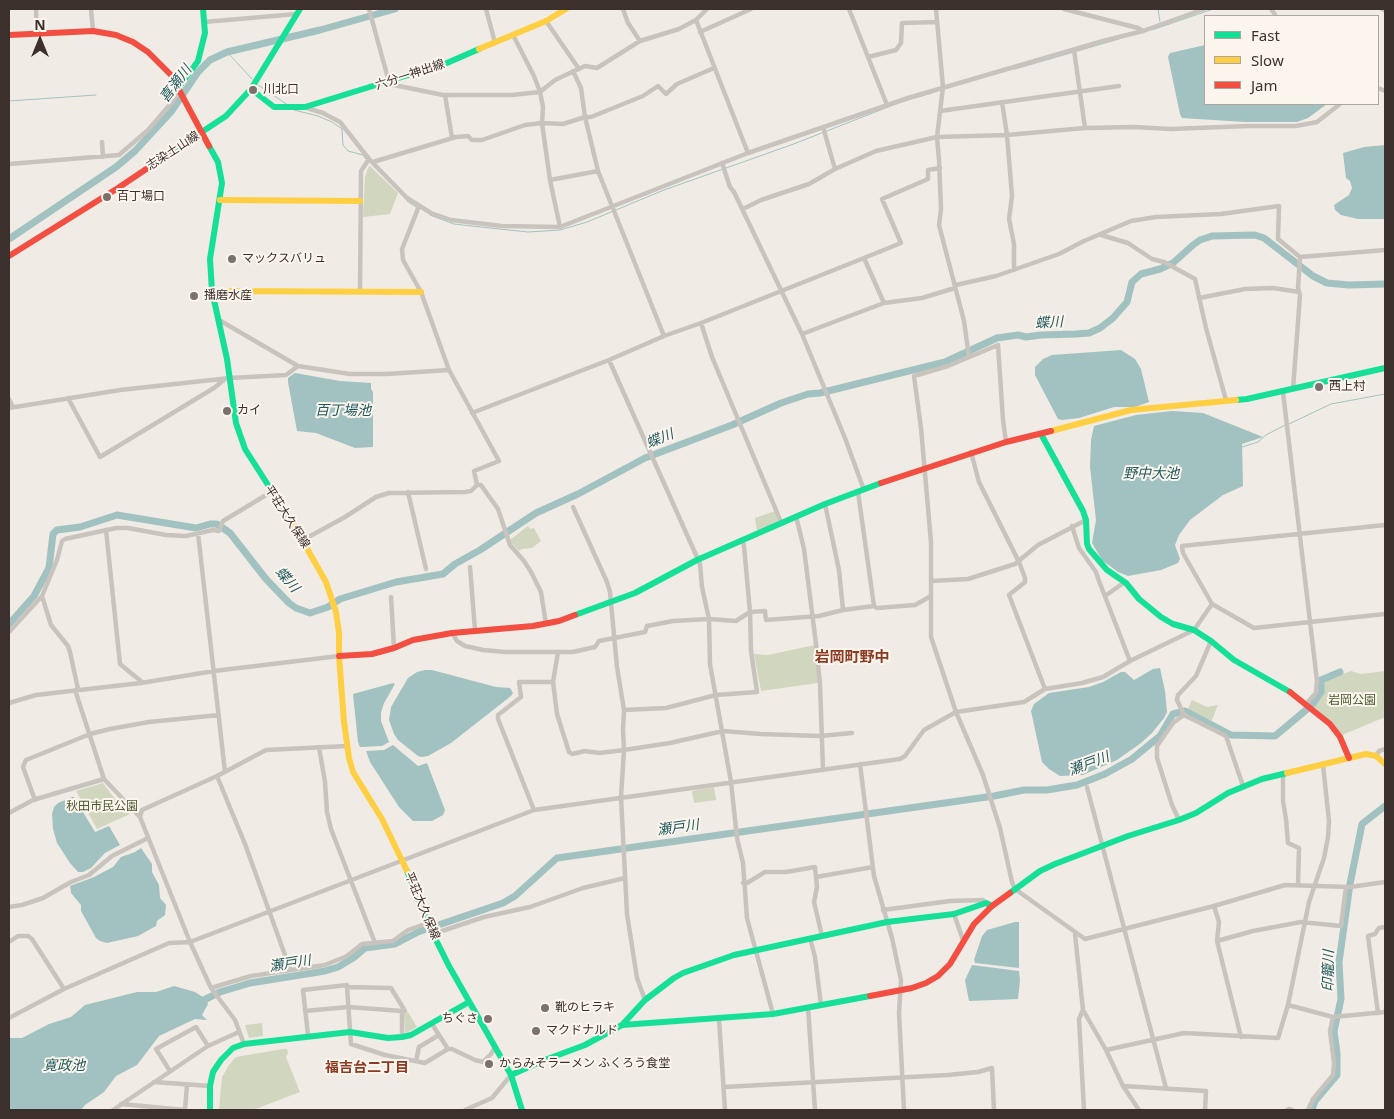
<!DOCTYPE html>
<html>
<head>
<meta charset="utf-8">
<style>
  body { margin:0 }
  #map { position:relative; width:1394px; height:1119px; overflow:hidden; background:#f0ebe5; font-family:"Noto Sans",sans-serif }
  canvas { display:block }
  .frame { position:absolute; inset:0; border:10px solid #3b302b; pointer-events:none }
  .legend { position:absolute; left:1204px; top:15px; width:175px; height:90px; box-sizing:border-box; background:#fbf5ee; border:1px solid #aea6a0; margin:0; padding:6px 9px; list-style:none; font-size:15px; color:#3b302b }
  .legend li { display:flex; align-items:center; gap:10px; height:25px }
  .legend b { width:25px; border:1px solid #aea6a0 }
  .north { position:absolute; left:15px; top:15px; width:50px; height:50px; -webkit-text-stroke:4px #fbf5ee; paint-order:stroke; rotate:0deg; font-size:14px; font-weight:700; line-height:20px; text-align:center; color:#3b302b }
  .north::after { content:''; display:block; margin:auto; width:18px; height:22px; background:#3b302b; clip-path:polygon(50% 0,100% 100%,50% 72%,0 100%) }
</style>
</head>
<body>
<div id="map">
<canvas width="1394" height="1119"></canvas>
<div class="frame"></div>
<ul class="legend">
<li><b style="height:6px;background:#16e098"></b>Fast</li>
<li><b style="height:6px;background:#ffcf43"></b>Slow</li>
<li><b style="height:6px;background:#f24e42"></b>Jam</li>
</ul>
<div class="north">N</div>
</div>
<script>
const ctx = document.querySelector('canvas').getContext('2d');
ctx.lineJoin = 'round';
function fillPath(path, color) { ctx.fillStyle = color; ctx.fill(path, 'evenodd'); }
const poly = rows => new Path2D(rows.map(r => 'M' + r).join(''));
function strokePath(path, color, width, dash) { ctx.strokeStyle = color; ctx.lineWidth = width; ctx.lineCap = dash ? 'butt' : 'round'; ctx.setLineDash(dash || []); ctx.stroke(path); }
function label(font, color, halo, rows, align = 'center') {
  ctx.font = font + ' "Noto Sans","Noto Sans JP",sans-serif'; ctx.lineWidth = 4; ctx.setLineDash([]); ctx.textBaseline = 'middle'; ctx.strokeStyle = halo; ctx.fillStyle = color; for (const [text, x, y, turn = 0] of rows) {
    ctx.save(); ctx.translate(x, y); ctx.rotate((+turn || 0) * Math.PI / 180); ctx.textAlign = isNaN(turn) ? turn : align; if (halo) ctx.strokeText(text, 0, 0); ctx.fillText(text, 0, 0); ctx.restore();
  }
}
const green = poly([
  [370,166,398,193,390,214,363,217,365,177,368,168],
  [775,511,778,522,757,531,755,518],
  [528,526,530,529,534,528,541,541,532,548,522,549,519,551,510,541,511,539],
  [815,645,818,683,761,691,754,654,768,655],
  [1351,671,1361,674,1385,671,1385,717,1342,735,1313,706,1323,692,1323,681],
  [1192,700,1207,707,1218,705,1211,722,1187,711],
  [103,783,121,807,130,814,97,829,76,791],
  [714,787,716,800,694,803,692,791],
  [408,1012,417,1027,406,1033,405,1032,404,1014],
  [262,1023,263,1036,249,1038,245,1025],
  [283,1049,287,1049,288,1053,286,1057,300,1092,253,1110,219,1110,222,1077,229,1065,236,1057]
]);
const water = poly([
  [1205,45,1205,104,1327,104,1308,118,1297,122,1245,122,1182,118,1180,114,1168,57,1170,53],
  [1385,145,1385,219,1358,219,1341,215,1335,210,1334,205,1349,195,1352,188,1350,181,1346,178,1343,153,1364,147],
  [1121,350,1135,359,1141,369,1149,402,1135,407,1114,407,1079,418,1062,420,1058,419,1035,375,1035,367,1043,359,1052,355],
  [295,373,340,381,371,383,371,389,373,392,373,447,355,448,316,433,297,431,288,382,288,378],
  [1172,411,1203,413,1263,437,1242,444,1243,486,1223,495,1190,520,1179,535,1175,545,1180,559,1178,563,1161,570,1128,576,1118,572,1102,560,1092,543,1096,520,1090,467,1091,440,1094,426,1136,415],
  [1160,668,1165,691,1167,712,1164,718,1152,733,1141,743,1117,760,1083,775,1060,776,1049,769,1042,762,1031,711,1034,704,1049,693,1089,687,1103,682,1121,672,1125,672,1134,680,1153,669],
  [425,670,432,670,496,687,510,688,513,693,511,696,451,743,428,756,422,757,418,756,398,740,394,734,389,720,391,707,408,678,417,672],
  [393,683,395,684,384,703,381,713,381,721,389,742,382,746,360,747,358,742,353,694],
  [393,745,418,766,427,763,445,810,443,815,432,821,413,821,399,807,370,762,366,751,384,750],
  [72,797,74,797,95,832,109,826,120,845,105,853,91,868,83,872,78,872,70,863,57,843,53,829,52,814,54,807,58,803],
  [141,848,152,864,152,872,159,885,160,898,166,905,165,915,157,921,156,926,138,936,107,943,100,941,96,938,81,911,81,905,71,893,70,886,94,877,113,867,121,857,135,852],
  [1015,922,1019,922,1019,968,975,963,974,960,982,936,987,930],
  [972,965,1019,971,1020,980,1018,999,969,1001,965,980],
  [174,986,195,992,206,999,208,1004,202,1015,207,1020,195,1019,159,1036,137,1065,116,1076,104,1092,85,1105,81,1110,9,1110,9,1038,22,1038,49,1024,71,1017,85,1005,137,992,156,992]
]);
const stream = poly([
  [1158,9,1160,22],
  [1152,30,1213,9],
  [227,52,252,79],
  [1015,69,1119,39],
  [258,85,288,105],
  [9,101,96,95],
  [294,110,318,116,332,122,342,129,343,145,348,151,363,155,366,159],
  [407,201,416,207],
  [430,215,454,224,490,228,528,232,560,230,587,222,664,190,791,145,901,102,932,93],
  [1289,424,1331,404,1385,394],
  [1242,447,1258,442,1266,435,1285,425]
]);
const river = poly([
  [9,239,116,167,135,151,171,112,198,72,210,60,227,52,320,30,395,9],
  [9,624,34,596,49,568,53,534,57,530,80,527,117,515,196,528,210,524,217,524,230,533,266,579,289,603,296,608,310,613,328,607,340,599,396,582,443,574,455,564,480,550,536,513,578,494,645,458,732,425,781,403,808,394,820,393,945,362,997,338,1018,335,1026,337,1041,335,1076,334,1089,333,1100,328,1113,318,1127,302,1132,282,1141,274,1160,269,1173,263,1193,245,1200,240,1212,236,1255,235,1264,238,1313,276,1327,283,1349,285,1385,284],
  [198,1003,220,992,250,983,325,971,338,967,353,958,365,948,395,944,418,932,503,903,515,896,557,858,994,796,1024,790,1047,790,1077,785,1105,774,1132,759,1160,736,1173,714,1185,711,1231,735,1275,736,1312,705,1321,692,1321,680,1340,672],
  [1312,1110,1315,1101,1337,1075,1337,1054,1334,1031,1341,999,1339,962,1350,884,1362,824,1385,806]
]);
const street = poly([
  [36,9,37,33],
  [91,9,93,31],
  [369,9,389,82],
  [486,9,495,43],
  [623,9,628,23,640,41],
  [849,9,887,105],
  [936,9,943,87,937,137,939,160,941,209,939,225,964,321,969,357],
  [1064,9,1138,28,1143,31],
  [1271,9,1276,16],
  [1382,9,1385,11],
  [696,20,748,153],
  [546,21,579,69],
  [204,22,296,14],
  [700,32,751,9],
  [513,35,534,76,540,92,543,107,542,123,550,180,560,227],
  [1074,50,1085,128],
  [868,57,896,50,901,43,902,23,937,22],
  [573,71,581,88,585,117,598,171,664,336],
  [384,83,443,95,512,95,540,92,555,80,585,66,597,68,640,41,679,29,696,20,707,9],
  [1378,88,1385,91],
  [445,95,452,138],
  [1002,102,1007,135,1012,196,1009,219,1014,244,1014,270],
  [307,108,323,113,340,122,369,159,407,198,431,213,451,220,502,226,560,227,748,153,908,98,1103,41,1143,31,1204,9],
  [940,111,1119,86],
  [823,127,835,169],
  [102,142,103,157],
  [373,162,456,137,468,136,472,140,482,140,525,125,542,123,563,124,585,117,591,117,643,96,658,86,666,94,677,84,714,68],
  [722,163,730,187,734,192,802,334,845,438,864,490],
  [9,164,119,155,148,130,174,100,180,89],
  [550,180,598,171],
  [419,206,402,249,403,260,421,292,449,370,499,461,474,471,477,485,481,485,498,509,510,545,524,561,531,572,541,592,546,624],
  [743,209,761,200,809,184,835,169,876,151,937,137,1007,135,1085,128,1134,127,1171,129,1248,126,1296,126,1317,122,1340,104],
  [1101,235,1128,243,1152,259,1164,262,1195,279,1206,328,1226,400],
  [864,258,901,243,882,199,928,179,928,170,940,168],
  [956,285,996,276,1059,254,1084,241,1131,221,1156,217,1221,214,1279,206,1278,239,1300,257,1385,250],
  [360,292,361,171,369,159],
  [1199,298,1245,289,1273,288,1299,292],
  [219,320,298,366,350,374,387,374,449,370],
  [701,323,712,357,781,522],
  [802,334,884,303,922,298,955,288],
  [609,360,700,564,702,587,709,619,710,664,731,782,737,838,743,863,747,918,773,1014],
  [1293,389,1300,295,1298,288,1300,257],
  [1283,392,1317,681,1316,693,1306,704],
  [68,398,100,457,214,388,225,379],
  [9,399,13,407],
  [9,408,120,390,230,378,286,375,298,366],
  [472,413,609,360,664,336,701,323,864,258,884,303],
  [1006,442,1003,420,998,345,948,366,914,376,921,428,931,542,931,637,956,712,983,775,1000,828,1012,882,1015,889,1085,939,1214,906,1285,885,1350,887,1385,882],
  [971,452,979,482,1019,562,1025,578,1025,582,1009,595,1045,689],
  [408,492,426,569],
  [858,492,874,606],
  [825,504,839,570,843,610],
  [573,507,607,582,610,592,617,667,624,710,623,730,624,750,621,797,627,914,637,978,645,1000],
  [796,516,804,549,816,644,820,684,823,770],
  [1072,526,1079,548,1096,572,1099,581,1130,661],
  [106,530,120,664,142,682],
  [198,533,225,772],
  [303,540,345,517,376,497,389,493,465,492,471,491,477,485],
  [470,567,475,630],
  [931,581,968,579,1015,564,1038,545,1086,520],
  [42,596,51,625,68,646,70,652,78,689,75,690,104,779,140,817,190,942,211,988,235,1020,244,1044],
  [1105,596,1122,584,1126,583],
  [391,597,394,648],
  [1212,604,1183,553,1182,546,1385,525],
  [9,632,42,596,57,560,62,541,65,539,116,528,128,528,166,535,186,536,213,530,219,531,223,521,271,492],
  [452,633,457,641,465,646,483,650,505,652,573,652,595,647,599,641,645,632,647,626,673,621,709,619,736,621,750,612,765,611,766,620,819,616,843,610,874,606,877,608,915,605,931,596],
  [1211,641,1196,676,1178,695,1177,700,1184,715,1226,736,1243,786],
  [558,652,553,682,557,714,569,752,572,754,585,751,599,753,624,750,670,743,723,731,761,734,820,736,852,733],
  [9,703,36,695,141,683,214,671,339,656],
  [624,710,666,708,716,695,757,692,751,651,750,612,744,546,742,540],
  [319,747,325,782,327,812,331,829,375,943],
  [1376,756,1379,751,1385,749],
  [860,764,874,876,892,938,901,980,899,1013,904,1110],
  [1283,775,1283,801,1286,819,1288,843,1299,848,1298,885],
  [217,776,245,844,290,969],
  [1087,787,1166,1088],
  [35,800,23,767,26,760,90,734,110,729,149,722,219,715],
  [534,810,498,719,498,715,521,697,519,682,553,682],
  [9,813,33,800,104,779],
  [140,817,142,810,217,776,266,750,347,746],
  [1179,820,1172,805,1157,758,1157,746,1173,723,1184,715],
  [816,877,873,867],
  [743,883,747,883,765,872,786,872,815,867,817,887,814,902,822,936],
  [1214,906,1219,922,1217,941,1241,1037],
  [9,907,22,905,43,898,71,882,89,875,112,856,148,838],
  [883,910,950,901,983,900,986,903],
  [954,914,963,940],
  [433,934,484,917,530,907,583,888,625,878],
  [1075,934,1083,1010,1106,1050,1123,1086,1139,1110],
  [810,938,815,957,821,1005],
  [1217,941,1253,931,1301,922,1341,926,1346,887],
  [9,942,18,936,28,936,32,939,64,989],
  [347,987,351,1044,385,1055,425,1063,448,1049],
  [211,988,251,976,325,965,347,956,362,944,393,941,408,930,428,923],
  [1288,1005,1333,1017,1385,1012],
  [808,1007,815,1110],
  [1083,1010,1079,1019,1084,1110],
  [305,1011,348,1007,402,1011],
  [1378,1013,1368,936,1375,934,1379,928,1385,927],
  [9,1018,64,989,169,943,190,942,534,810,900,759,905,756,924,730,956,712,1024,702,1045,689,1082,683,1103,677,1130,661,1194,630,1212,604,1254,628,1385,614],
  [719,1019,725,1110],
  [432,1024,448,1049,452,1049,475,1060,483,1062,491,1054,495,1047],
  [308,1035,303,990,347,985,347,987,391,988,405,1011,402,1011,402,1037],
  [1106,1050,1184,1033,1278,1038,1288,1005,1309,902,1324,858,1328,837,1329,821,1323,765],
  [416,1061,419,1047,439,1035],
  [170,1071,156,1049,196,1027,208,1046],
  [154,1082,210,1086],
  [1123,1086,1206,1091,1205,1110],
  [724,1087,948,1075,978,1072,992,1068,994,1110],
  [121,1104,185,1110],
  [113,1110,208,1046,239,1032],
  [185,1110,187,1085],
  [465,1110,492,1098,511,1075],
  [1287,1110,1289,1109,1292,1110],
  [1308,1110,1313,1099,1333,1075,1334,1063,1330,1031,1333,1017]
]);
const fast = poly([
  [179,87,198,61,205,33,203,9],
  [251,89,274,107,305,107,447,63,479,49],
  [209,146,218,162,222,183,210,259,212,291,227,359,236,423,245,449,293,524],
  [173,151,226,116,251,89,300,9],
  [1236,400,1247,399,1385,368],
  [1041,434,1083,511,1086,520,1087,544,1089,549,1107,570,1126,583,1139,599,1161,617,1173,624,1194,630,1211,641,1234,660,1290,692],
  [575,615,635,593,697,560,825,504,881,483],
  [407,871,433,934,449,966,511,1075,522,1110],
  [1010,893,1040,871,1055,864,1128,836,1179,820,1196,813,1228,793,1262,779,1287,773],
  [622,1025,645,1000,674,978,683,973,734,955,887,922,954,914,986,903,992,906],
  [511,1075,542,1061,585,1045,622,1025,773,1014,870,996],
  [210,1110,210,1086,213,1072,221,1060,233,1048,244,1044,350,1032,388,1038,402,1037,411,1035,469,1002]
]);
const slow = poly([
  [479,49,546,21,566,9],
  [220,200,360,201],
  [212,291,421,292],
  [1051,431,1131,410,1236,400],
  [293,524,326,582,336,612,339,633,339,656,344,722,349,758,353,772,382,819,407,871],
  [1287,773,1366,754,1376,756,1385,764]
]);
const jam = poly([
  [9,35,93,31,116,35,133,42,148,52,171,75,209,146],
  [9,256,118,188,173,151],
  [881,483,1006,442,1051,431],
  [339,656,372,654,394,648,413,640,452,633,533,626,559,621,575,615],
  [1290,692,1330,724,1340,737,1349,758],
  [870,996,912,988,926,983,938,976,950,964,974,924,992,906,1010,893]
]);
const markers = [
  [253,90,5,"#7a716c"],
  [107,197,5,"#7a716c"],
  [232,259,5,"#7a716c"],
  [194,296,5,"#7a716c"],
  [1319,387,5,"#7a716c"],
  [227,411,5,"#7a716c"],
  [545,1008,5,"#7a716c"],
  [488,1019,5,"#7a716c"],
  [536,1031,5,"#7a716c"],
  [489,1064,5,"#7a716c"]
];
const streetNames = [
  ["六分一神出線",410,75,-18],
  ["志染土山線",173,151,-33],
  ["平荘大久保線",287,517,57],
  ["平荘大久保線",422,906,67]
];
const poiNames = [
  ["川北口",263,90],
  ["百丁場口",117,197],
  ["マックスバリュ",242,259],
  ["播磨水産",204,296],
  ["西上村",1329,387],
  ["カイ",237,411],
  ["靴のヒラキ",555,1008],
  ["ちぐさ",478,1019,"right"],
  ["マクドナルド",546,1031],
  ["からみそラーメン ふくろう食堂",499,1064]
];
const parkNames = [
  ["岩岡公園",1352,701],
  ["秋田市民公園",102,807]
];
const waterNames = [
  ["喜瀬川",176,84,-53],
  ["蝶川",1049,323,-3],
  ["百丁場池",343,411],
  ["蝶川",660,439,-22],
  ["野中大池",1151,474],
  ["蝶川",287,580,49],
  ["瀬戸川",1089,764,-21],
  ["瀬戸川",678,828,-8],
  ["瀬戸川",290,964,-9],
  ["印籠川",1329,971,-89],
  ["寛政池",64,1066]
];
const neighbourhoodNames = [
  ["福吉台二丁目",367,1068]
];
const quarterNames = [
  ["岩岡町野中",852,658]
];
fillPath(green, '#d1d6bf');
fillPath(water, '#a1c2c1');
strokePath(stream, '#a1c2c1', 1);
strokePath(river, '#a1c2c1', 7);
strokePath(street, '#c9c3be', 4.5);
strokePath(fast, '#16e098', 6);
strokePath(slow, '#ffcf43', 6);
strokePath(jam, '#f24e42', 6);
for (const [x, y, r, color] of markers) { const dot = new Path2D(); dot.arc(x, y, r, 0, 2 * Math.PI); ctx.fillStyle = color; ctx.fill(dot); strokePath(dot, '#fbf5ee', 2); }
label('12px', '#3b302b', '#fbf5ee', streetNames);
label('12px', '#3b302b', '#fbf5ee', poiNames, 'left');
label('12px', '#4a5a2e', '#fbf5ee', parkNames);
label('italic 14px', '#1f5a5e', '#fbf5ee', waterNames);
label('bold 14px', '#8c3b22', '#fbf5ee', neighbourhoodNames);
label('bold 15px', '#8c3b22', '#fbf5ee', quarterNames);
</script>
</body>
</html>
